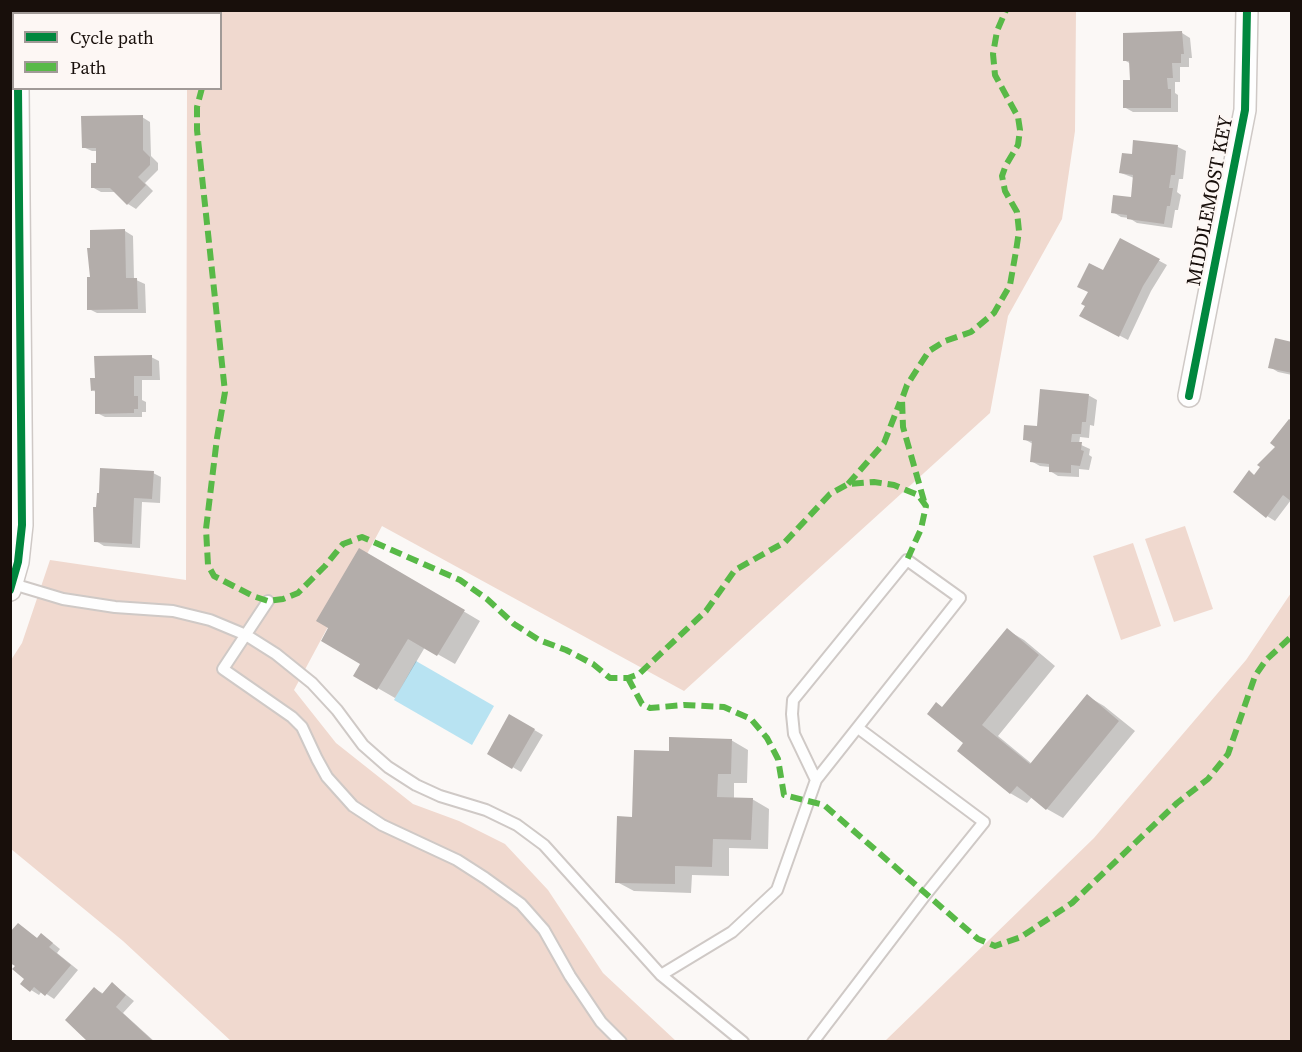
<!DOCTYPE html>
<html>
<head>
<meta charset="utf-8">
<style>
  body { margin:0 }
  #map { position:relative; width:1302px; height:1052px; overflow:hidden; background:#fbf8f6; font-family:"Source Serif 4",serif }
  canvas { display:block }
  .frame { position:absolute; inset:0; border:12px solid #180f0b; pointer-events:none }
  .legend { position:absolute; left:12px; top:12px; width:210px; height:78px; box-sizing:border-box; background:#fdf7f4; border:2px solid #a19a97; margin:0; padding:8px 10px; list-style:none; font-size:18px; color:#180f0b }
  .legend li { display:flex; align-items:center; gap:12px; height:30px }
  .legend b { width:30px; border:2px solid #a19a97 }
</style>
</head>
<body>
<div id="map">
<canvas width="1302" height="1052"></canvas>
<div class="frame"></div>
<ul class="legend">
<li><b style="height:8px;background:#00873e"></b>Cycle path</li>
<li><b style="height:8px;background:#58b947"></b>Path</li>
</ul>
</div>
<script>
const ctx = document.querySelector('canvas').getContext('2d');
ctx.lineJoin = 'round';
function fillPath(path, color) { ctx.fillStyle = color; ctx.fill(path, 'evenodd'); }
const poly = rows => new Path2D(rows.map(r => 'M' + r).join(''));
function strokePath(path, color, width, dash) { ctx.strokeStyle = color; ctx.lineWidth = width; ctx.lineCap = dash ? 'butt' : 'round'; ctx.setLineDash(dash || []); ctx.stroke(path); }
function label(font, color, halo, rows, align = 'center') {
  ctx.font = font + ' "Source Serif 4",serif'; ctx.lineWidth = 5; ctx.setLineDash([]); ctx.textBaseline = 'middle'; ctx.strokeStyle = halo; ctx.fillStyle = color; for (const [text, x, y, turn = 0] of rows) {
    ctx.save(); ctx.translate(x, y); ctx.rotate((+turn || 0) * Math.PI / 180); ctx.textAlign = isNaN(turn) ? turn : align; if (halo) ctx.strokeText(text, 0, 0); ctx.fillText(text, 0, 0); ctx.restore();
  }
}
const green = poly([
  [188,11,1076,11,1075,131,1062,219,1008,316,990,413,684,691,382,526,294,690,336,743,413,804,459,821,505,844,548,890,603,973,676,1041,231,1041,123,941,11,849,11,660,22,643,50,560,186,580,187,89,220,88,220,14,188,13],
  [1185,526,1213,609,1174,622,1145,539],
  [1133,543,1161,626,1121,640,1093,556],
  [1291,593,1291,1041,885,1041,1094,838,1246,660]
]);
const water = poly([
  [416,661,494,706,472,745,394,700]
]);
const shadow = poly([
  [95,10,141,10,141,14,95,14],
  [1182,33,1190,38,1192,58,1189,58,1189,67,1180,67,1180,82,1175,82,1175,93,1178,95,1178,112,1133,112,1124,107,1131,82,1131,64,1124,60],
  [142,117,150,122,151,156,158,163,158,170,145,183,153,191,136,209,128,204,116,192,101,192,92,187,97,164,97,151,92,151,83,147],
  [1178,147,1186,151,1183,179,1179,179,1177,192,1181,195,1178,210,1175,210,1172,228,1137,223,1129,218,1121,217,1113,212,1132,199,1134,178,1121,173,1133,156],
  [125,231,133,236,134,279,145,284,146,313,97,313,89,309,91,278],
  [1121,240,1167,265,1151,291,1128,340,1081,315],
  [1292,343,1292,375,1278,372,1270,367],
  [151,357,159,361,160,380,142,380,142,400,146,402,146,412,142,412,142,417,105,417,97,413,96,392,92,390],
  [1088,395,1097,400,1094,426,1090,425,1089,438,1080,437,1079,444,1090,449,1089,455,1092,457,1089,470,1079,469,1079,477,1058,476,1050,471,1050,467,1040,466,1031,461,1033,444,1024,439,1038,428],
  [1278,447,1291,500,1275,521,1267,516,1250,472,1255,476],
  [153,473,161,477,160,503,142,502,140,548,104,546,96,541],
  [360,550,480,621,455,664,425,647,395,698,355,675,362,664],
  [1007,630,1024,640,1055,666,998,736,1032,764,1087,696,1104,706,1135,731,1063,818,1047,809,1032,797,1027,803,1010,793,965,743,943,708],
  [510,716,543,735,521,772,489,753],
  [731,740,748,750,747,783,734,783,734,799,752,799,769,809,768,849,729,848,729,876,692,875,691,893,634,891,617,882,633,818,671,753],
  [18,925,38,939,49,940,60,949,57,953,78,970,54,999,42,991,39,995,31,990,26,978,17,966],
  [113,984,134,1001,123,1013,155,1042,90,1042,95,989,104,994]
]);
const building = poly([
  [93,10,133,10,133,14,94,14],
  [1182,31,1184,54,1181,54,1181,63,1172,63,1173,78,1167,78,1168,89,1171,89,1171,108,1123,108,1123,80,1130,80,1129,61,1123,61,1123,33],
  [143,115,143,150,150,157,150,165,138,177,146,185,127,205,110,188,91,188,91,163,96,163,96,148,82,148,81,116],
  [1133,140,1178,145,1175,175,1171,175,1169,188,1173,188,1170,206,1167,206,1164,224,1127,219,1127,215,1111,213,1113,195,1131,197,1133,175,1119,173,1122,153,1132,154],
  [125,229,126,278,137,278,138,309,87,310,87,277,90,277,87,248,90,248,90,230],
  [1120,238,1160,259,1143,286,1119,337,1079,316,1085,306,1081,304,1088,292,1077,287,1089,263,1103,270],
  [1275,338,1292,342,1292,373,1268,368],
  [152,355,152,376,134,376,134,396,138,396,138,409,134,409,134,413,95,414,95,390,91,391,90,378,95,378,94,356],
  [1040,389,1089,394,1086,422,1082,422,1081,434,1072,434,1071,442,1082,442,1081,450,1084,451,1080,466,1071,465,1071,473,1049,472,1049,464,1030,462,1032,441,1023,440,1024,425,1037,426],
  [1289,419,1292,421,1292,502,1283,495,1266,518,1233,492,1249,470,1254,475,1260,467,1257,465,1275,447,1270,443],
  [100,468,154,471,152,499,134,498,132,544,94,542,93,507,96,507,97,493,99,493],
  [359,548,465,610,437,656,408,639,377,690,353,676,360,664,321,641,328,628,316,621],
  [1007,628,1039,655,982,725,1030,764,1087,694,1119,721,1046,810,1017,786,1010,794,957,751,963,743,927,714,936,702,942,707],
  [509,714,535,729,512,769,487,754],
  [669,737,732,739,731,774,718,774,717,797,753,798,751,840,713,839,712,867,675,866,675,884,615,883,617,816,632,817,634,750,669,751],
  [18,923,37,938,41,933,53,943,49,947,71,965,45,996,34,987,30,992,20,984,24,979,12,969,15,966,10,963,10,932],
  [112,982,126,995,116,1007,154,1042,88,1042,65,1020,94,987,102,994]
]);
const service = poly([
  [13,584,63,599,115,607,173,611,210,620,246,635,276,654,312,683,337,710,363,745,388,767,416,785,440,796,486,810,517,825,544,845,661,975,743,1042],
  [268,601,223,669,292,717,302,727,317,759,327,777,353,806,382,825,457,860,485,878,521,904,544,930,570,976,601,1022,621,1042],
  [661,975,732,932,777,890,816,780,960,598,907,560,793,700,792,714,794,734,816,780],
  [813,1042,926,894,984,822,858,728]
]);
const minor = poly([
  [21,14,21,10],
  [1189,396,1245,110,1247,10],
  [10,590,18,562,22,525,18,88]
]);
const quiet = poly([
  [210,14,210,10],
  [202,88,197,107,197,130,225,392,217,438,206,529,208,565,214,576,253,596,268,601,283,599,298,593,325,566,343,544,362,537,460,580,487,599,514,624,539,640,566,650,593,664,610,678,628,678,639,674,706,611,735,570,785,542,830,494,848,484,874,482,894,485,918,495,926,506,921,529,907,560],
  [848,484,884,443,900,402],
  [924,501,903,427,902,399,907,385,929,351,945,341,971,332,994,313,1010,285,1016,251,1019,231,1017,212,1005,191,1002,176,1006,165,1018,145,1020,130,1018,117,995,75,993,54,997,31,1006,10],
  [628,678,642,704,650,708,684,705,724,707,751,719,767,738,778,759,784,795,824,805,978,939,995,946,1021,937,1072,903,1177,803,1208,779,1228,754,1255,676,1266,660,1292,636]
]);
const cycleway = poly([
  [1189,396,1245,110,1247,10],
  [10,590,18,562,22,525,18,88]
]);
const streetNames = [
  ["MIDDLEMOST KEY",1211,201,-79]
];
fillPath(green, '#f0d9cf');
fillPath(water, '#b8e3f2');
fillPath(shadow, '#0003');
fillPath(building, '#b3adaa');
strokePath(service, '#cfc9c6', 14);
strokePath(minor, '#cfc9c6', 24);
strokePath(service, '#fefefe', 10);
strokePath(minor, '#fefefe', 21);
strokePath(quiet, '#58b947', 6, [12, 6]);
strokePath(cycleway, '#00873e', 8);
label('20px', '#180f0b', '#fdf7f4', streetNames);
</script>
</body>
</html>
